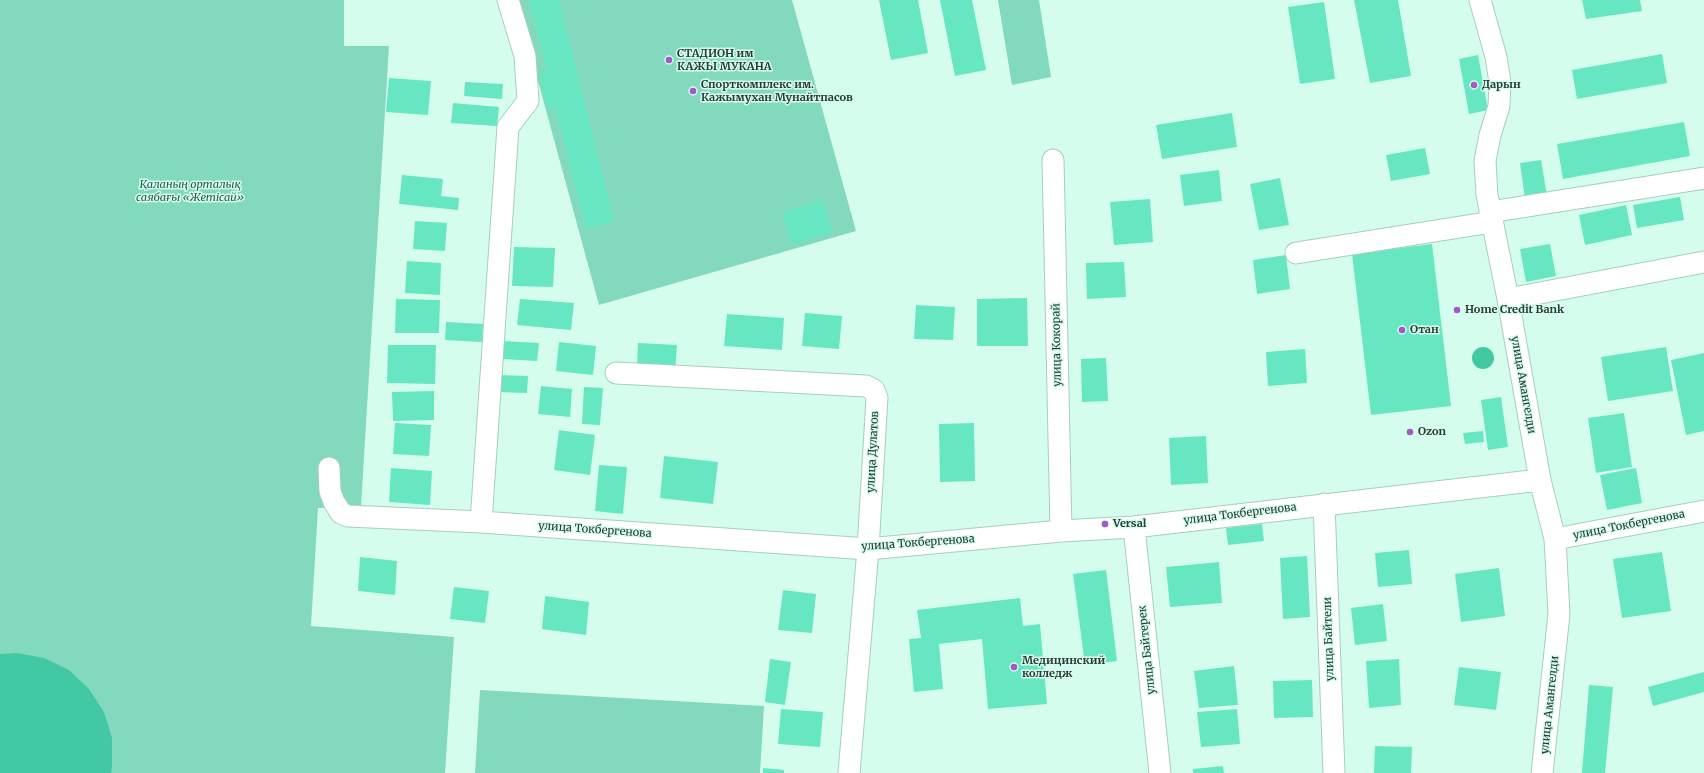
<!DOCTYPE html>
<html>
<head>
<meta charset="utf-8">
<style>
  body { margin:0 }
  canvas { display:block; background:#d5fdee }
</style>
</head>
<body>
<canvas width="1704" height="773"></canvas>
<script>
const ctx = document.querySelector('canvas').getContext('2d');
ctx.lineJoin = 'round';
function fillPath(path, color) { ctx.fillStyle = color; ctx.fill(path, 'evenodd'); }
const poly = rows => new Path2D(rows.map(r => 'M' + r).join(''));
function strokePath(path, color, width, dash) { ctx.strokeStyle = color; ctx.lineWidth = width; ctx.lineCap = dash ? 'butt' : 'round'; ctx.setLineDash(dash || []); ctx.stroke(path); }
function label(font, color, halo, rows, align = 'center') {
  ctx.font = font + ' Merriweather,serif'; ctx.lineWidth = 3; ctx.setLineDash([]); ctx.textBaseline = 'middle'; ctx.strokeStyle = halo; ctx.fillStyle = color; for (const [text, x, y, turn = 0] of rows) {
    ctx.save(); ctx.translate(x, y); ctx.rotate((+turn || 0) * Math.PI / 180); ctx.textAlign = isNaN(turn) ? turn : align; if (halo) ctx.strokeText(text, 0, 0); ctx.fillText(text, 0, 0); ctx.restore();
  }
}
const green = poly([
  [0,0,344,0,344,46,389,46,361,506,318,508,311,626,454,637,445,773,0,773],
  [516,0,792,0,856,231,599,305],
  [998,0,1039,0,1051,77,1012,85],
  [480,690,764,706,760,773,475,773]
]);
const water = poly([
  '1472 358a11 11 0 1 1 22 0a11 11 0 1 1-22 0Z',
  [17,653,44,658,69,670,89,689,104,712,112,738,112,766,111,773,0,773,0,654]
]);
const building = poly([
  [529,0,559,0,614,221,586,229,555,107,547,109,539,72,547,70],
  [879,0,918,0,928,53,891,60],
  [940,0,972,0,986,70,955,76],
  [1354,0,1398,0,1411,76,1370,83],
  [1582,0,1640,0,1642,11,1586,19],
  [1324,2,1335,79,1300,84,1288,7],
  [1662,54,1667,83,1577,99,1572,70],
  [1478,55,1488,110,1469,114,1459,59],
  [389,78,431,81,428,115,386,112],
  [465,82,503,84,502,99,464,96],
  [453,103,499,107,497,126,451,123],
  [1232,113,1237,147,1162,159,1156,125],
  [1684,122,1690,156,1563,179,1557,144],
  [1425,148,1430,174,1391,181,1386,155],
  [1541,160,1547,196,1525,199,1520,163],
  [1219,170,1222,201,1184,206,1180,175],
  [402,175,443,179,441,196,459,198,458,210,399,204],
  [1280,178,1289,225,1259,230,1250,184],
  [1680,197,1684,220,1637,228,1633,205],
  [1150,199,1153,242,1114,245,1110,202],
  [822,200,832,233,792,244,782,212],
  [1626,205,1632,235,1585,245,1579,215],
  [415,221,447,223,445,251,413,249],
  [1432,244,1451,406,1371,415,1352,254],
  [1550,244,1556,276,1526,282,1520,249],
  [514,247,555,248,553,287,512,286],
  [1286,255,1290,289,1257,294,1253,260],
  [407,261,441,263,440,295,405,293],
  [1124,262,1126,297,1087,299,1086,263],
  [1027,298,1028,346,977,346,977,299],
  [396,299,440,300,439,333,395,333],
  [520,299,574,303,571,330,517,325],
  [916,305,955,307,953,340,914,339],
  [805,313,842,316,839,349,802,346],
  [727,314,784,318,782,350,724,346],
  [446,322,483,324,482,342,445,340],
  [503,341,539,343,537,361,502,359],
  [559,342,596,346,593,375,556,371],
  [638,343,677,345,675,372,637,370],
  [388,345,436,345,435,384,387,383],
  [1666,347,1673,391,1608,401,1601,357],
  [1305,349,1307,383,1268,386,1266,352],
  [1704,353,1704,431,1686,435,1671,360],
  [1106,358,1108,401,1082,402,1081,359],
  [498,375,528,376,527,393,497,392],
  [541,386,572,389,570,417,538,414],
  [584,387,603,388,600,425,582,424],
  [434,391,434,420,393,421,392,392],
  [1501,397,1508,447,1488,450,1481,400],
  [1624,413,1632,467,1596,473,1588,418],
  [395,423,431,425,429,456,393,454],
  [974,423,975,481,940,482,939,424],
  [559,430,595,435,590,475,554,470],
  [1483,431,1484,442,1465,444,1463,433],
  [1206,436,1208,483,1171,485,1169,438],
  [664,456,718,462,713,504,660,498],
  [599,465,627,467,623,514,595,511],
  [391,468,432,471,430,505,389,502],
  [1636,468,1642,503,1607,510,1600,475],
  [1262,524,1264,541,1228,545,1226,528],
  [1409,550,1412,584,1378,587,1375,553],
  [1662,552,1671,611,1622,618,1613,559],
  [1307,556,1310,617,1283,619,1280,558],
  [360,557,397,561,395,595,358,591],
  [1219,562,1222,603,1170,607,1166,567],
  [1499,568,1505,616,1461,622,1455,574],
  [1106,570,1117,661,1085,665,1073,574],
  [454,587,489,591,485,623,450,619],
  [783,590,816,594,812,633,778,630],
  [545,596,589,602,586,635,542,629],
  [1020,598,1023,626,1040,624,1047,704,988,709,982,639,939,644,943,689,914,692,909,639,921,638,917,610],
  [1383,604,1387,641,1355,645,1351,608],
  [770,659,791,662,785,705,765,702],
  [1399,659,1401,705,1369,708,1366,661],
  [1234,666,1238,705,1199,708,1194,671],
  [1459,667,1501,672,1496,710,1454,705],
  [1704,672,1704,692,1653,706,1648,687],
  [1312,680,1313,717,1274,718,1273,681],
  [1589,685,1613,687,1605,773,1582,773],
  [781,709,823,712,820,747,778,744],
  [1237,709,1240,744,1201,747,1197,712],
  [1375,746,1412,747,1411,773,1374,773],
  [1223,766,1224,773,1193,773,1193,769],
  [763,768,784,770,784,773,763,773]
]);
const minor = poly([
  [1480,0,1496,57,1500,82,1499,106,1490,135,1485,161,1487,195,1508,299,1540,480,1555,539,1559,614,1542,773],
  [1053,160,1061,531],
  [1490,212,1704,178],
  [1296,253,1492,222],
  [1508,299,1704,262],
  [616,373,866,386,874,390,877,398,868,549,849,773],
  [329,468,330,491,334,502,341,513,348,516,481,522,868,549,1061,531,1134,527,1540,480],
  [1324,504,1334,773],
  [481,522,508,127,528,101,525,56,508,0],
  [1134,527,1160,773],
  [1555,539,1704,511]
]);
const markers = [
  [669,60,4,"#a557c8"],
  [1474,85,4,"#a557c8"],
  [693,91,4,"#a557c8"],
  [1457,310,4,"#a557c8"],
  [1402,330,4,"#a557c8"],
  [1410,432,4,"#a557c8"],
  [1105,524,4,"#a557c8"],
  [1014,667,4,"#a557c8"]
];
const poiNames = [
  ["СТАДИОН им",677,54],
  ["КАЖЫ МУКАНА",677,67],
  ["Спорткомплекс им.",701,85],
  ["Кажымухан Мунайтпасов",701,98],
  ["Дарын",1482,85],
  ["Home Credit Bank",1465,310],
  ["Отан",1410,330],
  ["Ozon",1418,432],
  ["Versal",1113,524],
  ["Медицинский",1022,661],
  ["колледж",1022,674]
];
const parkNames = [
  ["Қаланың орталық",190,185],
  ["саябағы «Жетісай»",190,198]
];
const streetNames = [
  ["улица Кокорай",1057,345,-91],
  ["улица Амангелди",1523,385,80],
  ["улица Дулатов",873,452,-87],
  ["улица Токбергенова",1240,514,-7],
  ["улица Токбергенова",1629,525,-11],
  ["улица Токбергенова",595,530,4],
  ["улица Токбергенова",918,543,-4],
  ["улица Байтели",1329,639,-92],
  ["улица Байтерек",1147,650,-96],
  ["улица Амангелди",1550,705,-84]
];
fillPath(green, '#83d9bd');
fillPath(water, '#42c8a3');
fillPath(building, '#67e7c1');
strokePath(minor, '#a7cebf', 23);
strokePath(minor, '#fff', 21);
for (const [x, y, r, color] of markers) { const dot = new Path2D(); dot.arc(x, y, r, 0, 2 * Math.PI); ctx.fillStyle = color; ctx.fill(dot); strokePath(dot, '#d5fdee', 1.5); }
label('bold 11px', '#293933', '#d5fdee', poiNames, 'left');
label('italic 11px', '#265b4b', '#d5fdee', parkNames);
label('11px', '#293933', '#d5fdee', streetNames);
</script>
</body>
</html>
